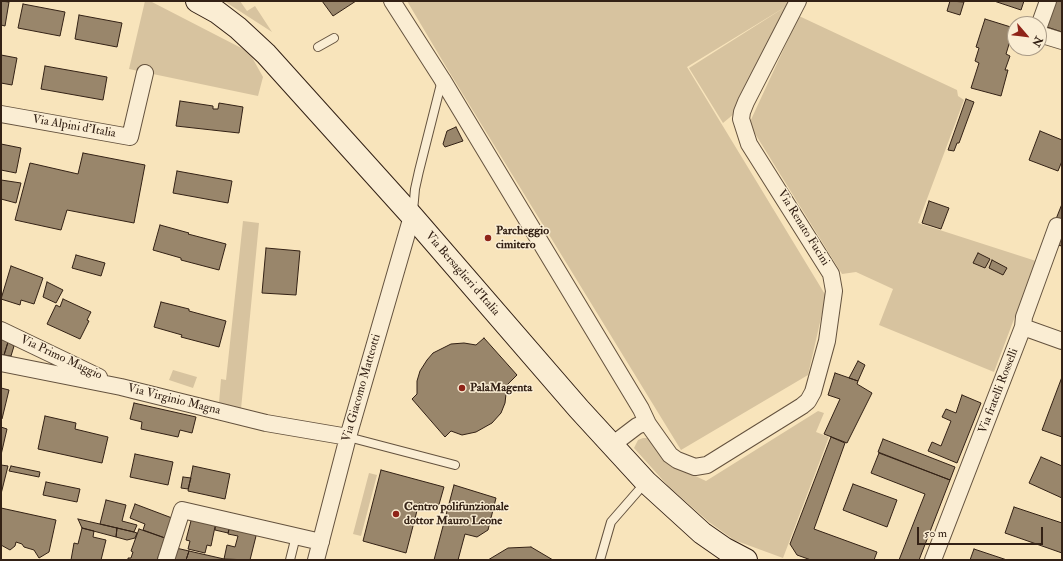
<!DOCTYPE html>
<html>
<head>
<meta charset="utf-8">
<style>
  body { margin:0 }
  #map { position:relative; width:1063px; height:561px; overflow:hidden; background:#f8e4bb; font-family:"IM FELL Double Pica",serif }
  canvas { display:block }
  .frame { position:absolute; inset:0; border:2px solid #332115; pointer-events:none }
  .north { position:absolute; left:1007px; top:16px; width:40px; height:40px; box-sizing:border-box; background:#faedd3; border:1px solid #aa9b87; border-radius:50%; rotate:118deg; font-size:11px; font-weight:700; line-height:16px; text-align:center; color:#332115 }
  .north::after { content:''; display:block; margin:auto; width:14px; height:18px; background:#8f2418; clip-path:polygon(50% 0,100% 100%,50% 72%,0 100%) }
  .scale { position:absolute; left:917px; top:527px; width:126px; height:18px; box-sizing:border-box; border:2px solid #332115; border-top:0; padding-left:5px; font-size:12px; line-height:14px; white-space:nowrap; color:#332115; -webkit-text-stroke:3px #faedd3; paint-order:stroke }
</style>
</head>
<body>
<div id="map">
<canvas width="1063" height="561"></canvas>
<div class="frame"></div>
<div class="north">N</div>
<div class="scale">50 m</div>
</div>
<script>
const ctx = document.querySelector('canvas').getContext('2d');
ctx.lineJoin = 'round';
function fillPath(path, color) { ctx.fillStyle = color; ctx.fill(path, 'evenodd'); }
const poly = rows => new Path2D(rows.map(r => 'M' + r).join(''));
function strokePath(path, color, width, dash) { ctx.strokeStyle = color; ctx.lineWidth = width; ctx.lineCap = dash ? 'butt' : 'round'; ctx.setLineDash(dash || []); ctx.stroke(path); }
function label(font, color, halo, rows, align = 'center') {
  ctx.font = font + ' "IM FELL Double Pica",serif'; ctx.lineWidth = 3; ctx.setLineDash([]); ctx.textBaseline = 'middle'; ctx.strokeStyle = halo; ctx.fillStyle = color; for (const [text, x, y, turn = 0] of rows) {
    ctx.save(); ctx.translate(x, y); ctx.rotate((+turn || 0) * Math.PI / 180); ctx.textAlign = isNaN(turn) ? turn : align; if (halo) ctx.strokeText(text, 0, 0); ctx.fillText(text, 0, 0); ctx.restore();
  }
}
const green = poly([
  [145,1,150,1,249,52,263,77,258,96,129,69],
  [224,1,240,1,247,11,255,6,272,32],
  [407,1,792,1,735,113,723,123,689,68,790,4,687,67,826,296,808,375,681,450,445,65],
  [799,16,957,90,958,96,964,100,918,223,1036,261,994,372,879,325,893,289,856,272,842,274,749,124],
  [243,221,259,223,241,409,219,403,221,379,226,380],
  [173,370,197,377,193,388,169,380],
  [818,411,824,413,816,432,829,437,783,558,734,540,709,522,669,487,634,448,638,440,643,438,650,438,670,464,706,481],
  [369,473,377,475,361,536,353,534]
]);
const building = poly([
  [1,1,9,2,5,26,1,25,1,1],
  [322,1,356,1,333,16,322,1],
  [950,1,964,2,960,15,947,11,950,1],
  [994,1,1024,1,1021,10,994,1],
  [1056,1,1062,1,1062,32,1047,27,1056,1],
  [23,4,65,12,60,36,18,28,23,4],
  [79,15,122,23,117,47,75,39,79,15],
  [985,19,1014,28,1006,54,1010,56,1005,70,1008,70,1001,96,971,88,979,63,975,61,979,48,976,47,985,19],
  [1,55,17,58,12,85,1,83,1,55],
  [45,66,107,77,103,100,41,89,45,66],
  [966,99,974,102,959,143,957,143,954,151,948,150,966,99],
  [180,101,213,106,213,109,218,109,219,103,243,107,239,133,176,126,180,101],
  [456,127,463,141,445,147,443,144,447,131,456,127],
  [1040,131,1062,140,1062,161,1058,171,1029,160,1040,131],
  [1,144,21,148,16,173,1,170,1,144],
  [83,153,145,165,134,223,67,210,61,230,15,220,30,163,78,174,83,153],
  [177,171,232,181,228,203,173,193,177,171],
  [1,180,21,183,16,203,1,199,1,180],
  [929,201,949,208,941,229,922,223,929,201],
  [1062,204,1062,221,1056,219,1062,204],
  [160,225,189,233,188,234,226,244,219,270,181,260,181,258,153,250,160,225],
  [1062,233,1062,246,1057,245,1062,233],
  [266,248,300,251,296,295,262,293,266,248],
  [978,253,990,259,985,268,973,263,978,253],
  [76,255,105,263,101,276,72,268,76,255],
  [992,260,1007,268,1003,275,989,268,992,260],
  [11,266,43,278,34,304,21,300,20,305,1,299,11,266],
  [47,282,63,290,56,303,43,297,47,282],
  [63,299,91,312,87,320,89,321,80,339,47,324,56,305,60,307,63,299],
  [161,302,189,309,189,311,226,321,219,347,181,337,182,335,154,327,161,302],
  [484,338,517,375,507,385,505,403,501,413,492,423,476,432,462,435,451,431,445,437,412,399,417,394,417,381,420,371,427,360,433,353,451,344,464,343,476,345,484,338],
  [1,339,8,342,4,355,1,355,1,339],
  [8,342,14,346,11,356,4,355,8,342],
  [858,361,865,365,858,381,849,378,858,361],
  [835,373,858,381,857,384,872,393,847,443,824,434,840,399,828,395,835,373],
  [1062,377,1062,437,1042,430,1062,377],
  [1,388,9,390,2,419,1,418,1,388],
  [962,395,981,403,957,463,928,451,932,442,941,446,951,421,942,417,946,409,956,413,962,395],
  [134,403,196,417,192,433,180,430,178,437,141,429,142,422,130,419,134,403],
  [45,416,76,423,75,429,108,437,102,463,38,449,45,416],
  [1,427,7,429,1,455,1,427],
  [831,437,845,443,814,529,877,552,874,560,811,560,797,555,790,544,831,437],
  [883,439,955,467,950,480,878,452,883,439],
  [879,453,950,480,919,560,899,560,925,494,871,473,879,453],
  [135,454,173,462,168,485,130,477,135,454],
  [1041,457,1062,466,1062,498,1029,483,1041,457],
  [1,465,8,466,1,494,1,465],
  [11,466,40,472,39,477,9,471,11,466],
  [193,466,230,474,225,499,188,491,193,466],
  [381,470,444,487,438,508,419,503,406,553,363,541,381,470],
  [183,477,191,478,188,489,181,488,183,477],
  [46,482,80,489,77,502,43,495,46,482],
  [853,484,897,500,887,527,843,510,853,484],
  [454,485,496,498,488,530,477,537,465,534,458,560,434,560,454,485],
  [106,500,126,505,122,521,137,525,134,532,100,524,106,500],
  [135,504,172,518,165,538,143,530,145,524,130,518,135,504],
  [1014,507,1062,523,1062,553,1005,533,1014,507],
  [1,508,56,520,49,552,39,558,34,550,24,547,22,544,16,542,15,546,10,550,1,545,1,508],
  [192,517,216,522,211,546,207,545,205,553,188,549,190,541,186,540,192,517],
  [78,519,117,528,116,537,82,528,78,519],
  [216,522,230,525,228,533,215,530,216,522],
  [230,525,257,532,250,560,224,559,227,545,235,547,238,536,228,534,230,525],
  [82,528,94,531,93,537,106,540,101,560,71,560,74,543,78,544,82,528],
  [117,528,134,532,137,533,135,538,127,540,116,537,117,528],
  [139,529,165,538,157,560,128,560,128,558,131,558,133,552,131,551,139,529],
  [531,547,553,560,488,560,508,548,531,547],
  [176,548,189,551,186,560,173,560,176,548],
  [974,549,1007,560,970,560,974,549],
  [189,551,224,559,226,560,186,560,189,551]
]);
const lane = poly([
  [318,47,334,38],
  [413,211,415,189,419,171,442,80],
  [348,437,455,465],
  [290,560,296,536],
  [600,560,611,522,645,483]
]);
const street = poly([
  [392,1,442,79,641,409,648,424],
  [1039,26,1048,1],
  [1039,34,1062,41],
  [1,114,130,137,145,73],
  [1023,327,1062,341],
  [1,330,99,377],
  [1,363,121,387,266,423,348,437],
  [612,445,637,426,644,423,648,424,670,455,677,460,695,467,707,465,802,406,808,401,813,392,827,341,834,291,831,274,749,144,741,119,742,112,746,102,798,1],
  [166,560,182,510,321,542],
  [316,560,348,437,412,216],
  [933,560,1023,327,1024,317,1057,226,1062,228]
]);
const secondary = poly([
  [197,1,217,12,238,28,266,54,412,216,579,409,646,482,702,533,725,549,746,560]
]);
const markers = [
  [488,238,4,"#8f2418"],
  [462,388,4,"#8f2418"],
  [396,514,4,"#8f2418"]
];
const streetNames = [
  ["Via Alpini d'Italia",74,127,10],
  ["Via Renato Fucini",803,228,58],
  ["Via Bersaglieri d'Italia",462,274,49],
  ["Via Primo Maggio",61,358,25],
  ["Via Giacomo Matteotti",362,388,-74],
  ["Via fratelli Rosselli",999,391,-69],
  ["Via Virginio Magna",174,400,14]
];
const poiNames = [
  ["Parcheggio",496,231],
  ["cimitero",496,245],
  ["PalaMagenta",470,388],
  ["Centro polifunzionale",404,507],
  ["dottor Mauro Leone",404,521]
];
fillPath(green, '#d7c39f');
fillPath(building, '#99866b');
strokePath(building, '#332115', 1);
strokePath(lane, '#64523e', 10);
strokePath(street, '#64523e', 18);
strokePath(secondary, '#332115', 24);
strokePath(lane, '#faedd3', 8);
strokePath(street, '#faedd3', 16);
strokePath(secondary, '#faedd3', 22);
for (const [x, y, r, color] of markers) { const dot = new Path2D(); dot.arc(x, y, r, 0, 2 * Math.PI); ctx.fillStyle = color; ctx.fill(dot); strokePath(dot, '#faedd3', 1.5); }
label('12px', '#332115', '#faedd3', streetNames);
label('bold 12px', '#332115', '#faedd3', poiNames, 'left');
</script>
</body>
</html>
